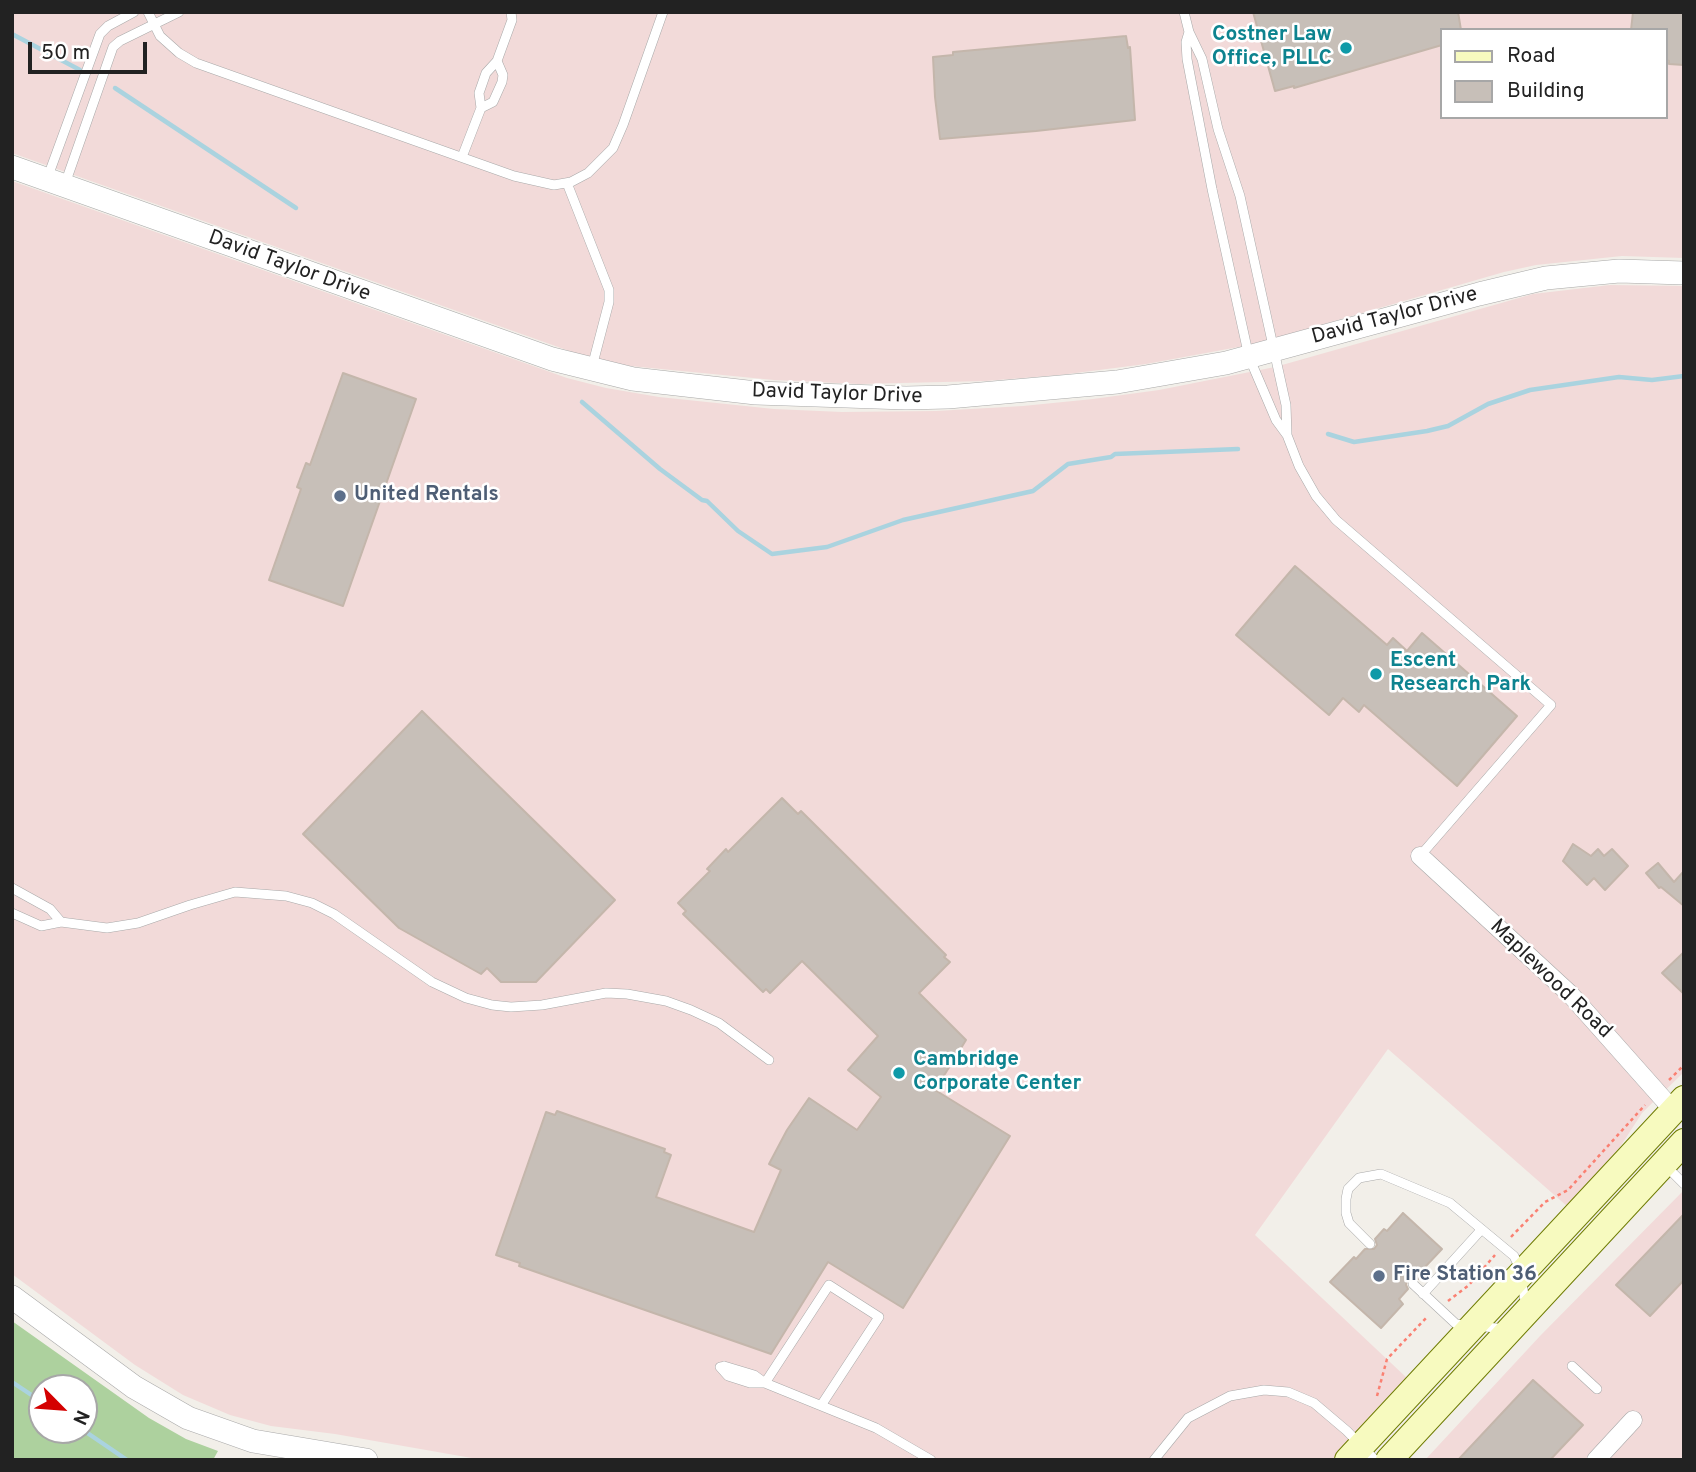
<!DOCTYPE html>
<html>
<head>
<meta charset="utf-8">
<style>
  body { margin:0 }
  #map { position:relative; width:1696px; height:1472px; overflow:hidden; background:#f2efe9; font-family:Overpass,sans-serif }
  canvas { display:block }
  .frame { position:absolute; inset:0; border:14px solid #222; pointer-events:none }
  .legend { position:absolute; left:1440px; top:28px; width:228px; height:91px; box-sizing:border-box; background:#fff; border:2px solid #a7a7a7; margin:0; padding:9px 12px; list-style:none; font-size:21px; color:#222 }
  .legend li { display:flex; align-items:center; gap:14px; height:35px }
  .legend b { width:35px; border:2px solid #a7a7a7 }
  .north { position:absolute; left:28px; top:1374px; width:70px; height:70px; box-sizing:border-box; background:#fff; border:2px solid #a7a7a7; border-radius:50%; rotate:115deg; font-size:19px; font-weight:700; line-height:28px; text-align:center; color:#222 }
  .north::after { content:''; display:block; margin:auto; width:24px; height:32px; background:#d40000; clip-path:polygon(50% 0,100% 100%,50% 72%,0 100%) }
  .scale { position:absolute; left:28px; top:42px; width:119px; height:32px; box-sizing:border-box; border:4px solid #222; border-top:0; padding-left:9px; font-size:21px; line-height:24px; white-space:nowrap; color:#222; -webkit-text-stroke:5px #fff; paint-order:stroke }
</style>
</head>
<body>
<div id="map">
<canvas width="1696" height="1472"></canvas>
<div class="frame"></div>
<ul class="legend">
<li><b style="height:9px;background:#f7fabf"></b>Road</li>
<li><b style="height:19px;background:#c7bfb8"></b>Building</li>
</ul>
<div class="north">N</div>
<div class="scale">50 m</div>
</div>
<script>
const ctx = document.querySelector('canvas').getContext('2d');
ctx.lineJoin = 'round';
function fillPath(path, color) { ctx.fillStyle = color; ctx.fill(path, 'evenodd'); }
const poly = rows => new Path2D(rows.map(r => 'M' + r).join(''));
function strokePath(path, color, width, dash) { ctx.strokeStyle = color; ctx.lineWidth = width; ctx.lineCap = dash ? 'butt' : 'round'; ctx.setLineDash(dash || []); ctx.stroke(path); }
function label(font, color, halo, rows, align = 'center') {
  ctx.font = font + ' Overpass,sans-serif'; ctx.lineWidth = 5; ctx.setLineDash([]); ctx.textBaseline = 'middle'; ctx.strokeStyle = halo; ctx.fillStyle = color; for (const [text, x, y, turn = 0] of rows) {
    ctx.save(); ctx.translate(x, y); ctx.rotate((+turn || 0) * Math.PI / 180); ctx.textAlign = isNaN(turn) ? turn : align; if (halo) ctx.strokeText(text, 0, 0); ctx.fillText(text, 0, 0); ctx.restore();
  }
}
const commercial = poly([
  [12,12,1684,12,1684,258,1622,256,1536,265,1504,272,1255,344,1146,364,1060,375,985,381,859,384,774,380,620,365,575,353,12,153],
  [1442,30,1666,30,1666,117,1442,117],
  [12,181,567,378,606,388,659,397,774,409,842,412,936,411,1023,406,1093,399,1159,390,1275,367,1533,294,1610,285,1684,286,1684,1072,1642,1113,1620,1147,1568,1207,1388,1049,1255,1235,1408,1379,1332,1460,483,1460,335,1434,271,1426,230,1415,183,1395,135,1365,12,1274],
  [1684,1190,1684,1460,1425,1460,1540,1336]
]);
const forest = poly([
  [12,1321,149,1418,186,1439,218,1451,213,1460,12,1460],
  [42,1388,84,1388,84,1430,42,1430]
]);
const stream = poly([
  [12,34,80,70],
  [115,88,296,208],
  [582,402,660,469,702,500,707,501,738,531,772,554,827,547,903,520,1033,491,1068,464,1111,457,1115,454,1238,449],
  [1328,434,1354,442,1427,431,1448,426,1488,404,1530,390,1619,377,1652,380,1684,376],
  [12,1382,42,1402],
  [83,1430,127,1460]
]);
const building = poly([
  [1253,12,1458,12,1461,30,1442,30,1442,45,1294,88,1294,86,1275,91,1253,12],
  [1633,12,1684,12,1684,65,1669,64,1669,61,1666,60,1666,30,1631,30,1633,12],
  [1126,36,1128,48,1130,47,1135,120,1036,131,940,139,935,97,933,57,953,55,953,52,1126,36],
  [343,373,416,399,343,606,269,580,301,489,297,487,306,463,310,465,343,373],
  [1295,566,1387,645,1393,638,1407,651,1422,633,1517,716,1457,786,1364,705,1359,712,1343,698,1329,715,1236,635,1295,566],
  [422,711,615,900,536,982,501,982,487,968,481,974,399,928,303,834,422,711],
  [782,798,798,814,801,811,946,955,944,957,950,962,919,993,966,1040,935,1090,1010,1136,903,1308,828,1262,771,1354,519,1266,520,1263,496,1255,546,1112,555,1115,557,1111,665,1149,664,1152,671,1155,656,1197,754,1232,781,1170,769,1164,787,1130,809,1098,857,1130,881,1097,848,1070,878,1036,802,961,770,993,766,989,763,992,683,914,686,911,678,903,710,871,707,869,726,849,728,852,782,798],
  [1573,844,1591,856,1598,849,1604,856,1612,849,1628,866,1605,890,1594,878,1587,885,1563,861,1573,844],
  [1658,863,1674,882,1684,871,1684,906,1661,887,1659,888,1646,873,1658,863],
  [1684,952,1684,994,1662,973,1684,952],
  [1403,1213,1442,1249,1425,1267,1427,1269,1418,1279,1412,1277,1407,1280,1406,1285,1408,1289,1399,1299,1403,1304,1381,1328,1330,1282,1354,1257,1356,1259,1365,1249,1374,1249,1377,1245,1375,1239,1384,1229,1387,1231,1403,1213],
  [1684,1214,1684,1280,1650,1316,1616,1285,1684,1214],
  [1533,1380,1583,1425,1550,1460,1458,1460,1533,1380]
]);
const path = poly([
  [1669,1080,1684,1065],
  [1511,1237,1545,1202,1568,1190,1645,1105],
  [1448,1301,1469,1285,1495,1255],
  [1377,1396,1387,1359,1428,1316]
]);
const service = poly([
  [148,12,160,36,179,53,196,63,514,176,554,185,571,182,588,173,613,148,623,125,663,12],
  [1184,12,1189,32],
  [1189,32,1202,59,1218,129,1240,196,1286,405,1287,435,1276,420,1249,357,1212,189,1187,59,1186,42,1189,32],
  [497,61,503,75,502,82,493,102,481,108,479,93,486,73,497,61,512,20,511,12],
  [462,157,481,108],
  [47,179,100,34,108,26,134,12],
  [567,183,609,290,609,302,592,367],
  [65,184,113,47,120,41,179,12],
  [1287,435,1299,466,1316,496,1336,520,1551,705,1420,856],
  [12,888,50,909,61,922],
  [12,913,41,926,61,922,107,928,138,923,190,905,235,892,286,896,312,903,334,914,432,982,466,998,492,1005,511,1007,542,1005,606,993,627,994,666,1001,691,1010,719,1023,769,1060],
  [1665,1165,1684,1184],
  [1370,1244,1349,1223,1346,1213,1346,1199,1348,1189,1359,1178,1381,1174,1450,1203,1514,1256,1519,1267,1526,1306],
  [1413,1284,1456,1324,1506,1329],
  [1423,1294,1481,1230],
  [724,1366,754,1375,765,1383,750,1383,728,1376,720,1367,724,1366],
  [1572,1366,1597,1389],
  [822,1404,879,1317,829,1285,765,1383,876,1428,931,1460],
  [1154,1460,1188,1418,1230,1396,1264,1390,1288,1392,1314,1403,1347,1431,1375,1460]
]);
const minor = poly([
  [1420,856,1570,994,1673,1110],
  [1596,1460,1633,1420]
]);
const tertiary = poly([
  [12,167,552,359,633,379,756,393,906,398,948,397,1117,382,1226,363,1479,294,1546,278,1619,271,1684,273],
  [12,1297,134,1387,188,1418,253,1441,366,1460]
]);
const secondary = poly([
  [1348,1460,1684,1099],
  [1389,1460,1684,1142]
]);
const markers = [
  [1346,48,7,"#0f9aa8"],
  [340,496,7,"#5c6f8a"],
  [1376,674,7,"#0f9aa8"],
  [899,1073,7,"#0f9aa8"],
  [1379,1276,7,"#5c6f8a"]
];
const cultureNames = [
  ["Costner Law",1332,36,"right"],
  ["Office, PLLC",1332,60,"right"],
  ["Escent",1390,662],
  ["Research Park",1390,686],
  ["Cambridge",913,1061],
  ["Corporate Center",913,1085]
];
const streetNames = [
  ["David Taylor Drive",289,267,20],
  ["David Taylor Drive",1395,317,-15],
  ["David Taylor Drive",837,395,2],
  ["Maplewood Road",1550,980,44]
];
const serviceNames = [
  ["United Rentals",354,496],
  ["Fire Station 36",1393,1276]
];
fillPath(commercial, '#f2dad9');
fillPath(forest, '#add19e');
strokePath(stream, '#aad3df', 4.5);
fillPath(building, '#c7bfb8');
strokePath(building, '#c4b6ab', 2);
strokePath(service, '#a9a9a9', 10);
strokePath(minor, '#a9a9a9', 19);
strokePath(tertiary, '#a9a9a9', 24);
strokePath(secondary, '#707d05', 28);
strokePath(path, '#fa8072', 2.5, [3.5, 3.5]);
strokePath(service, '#fff', 9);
strokePath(minor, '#fff', 18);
strokePath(tertiary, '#fff', 23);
strokePath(secondary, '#f7fabf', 26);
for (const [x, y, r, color] of markers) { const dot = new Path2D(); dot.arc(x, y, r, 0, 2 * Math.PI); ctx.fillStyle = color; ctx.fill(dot); strokePath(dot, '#fff', 2.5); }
label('bold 21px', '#0d838f', '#fff', cultureNames, 'left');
label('21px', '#222', '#fff', streetNames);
label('bold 21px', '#4e5e75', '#fff', serviceNames, 'left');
</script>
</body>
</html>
